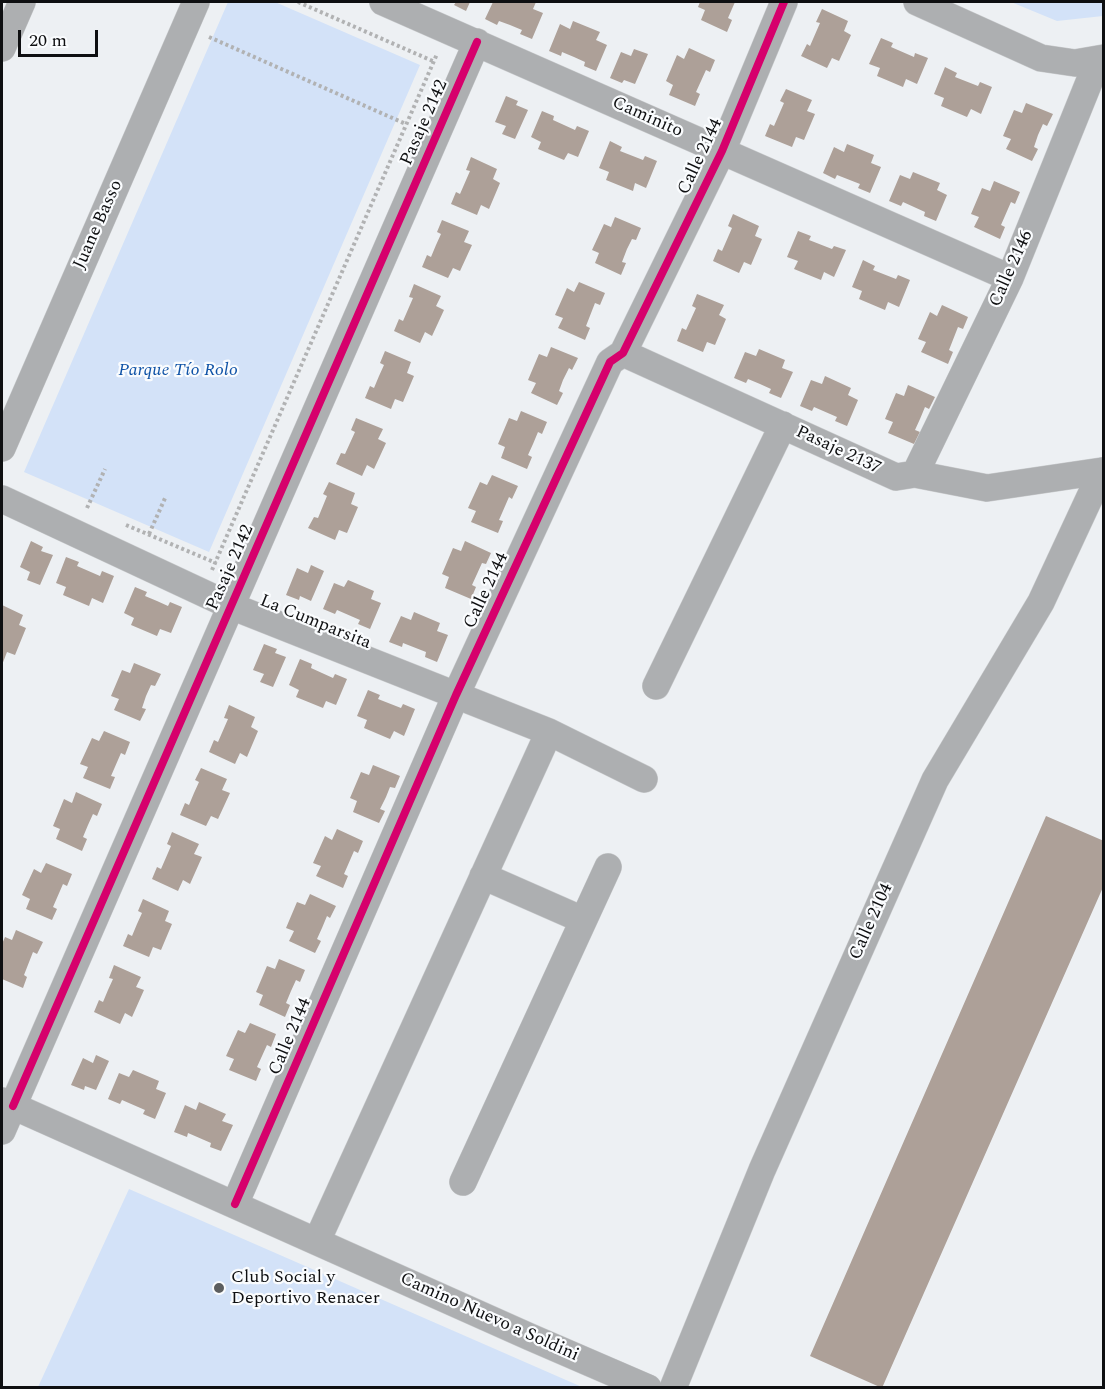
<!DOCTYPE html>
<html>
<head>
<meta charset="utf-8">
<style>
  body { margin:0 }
  #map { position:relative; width:1105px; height:1389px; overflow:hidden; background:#edf0f3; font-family:Spectral,serif }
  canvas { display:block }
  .frame { position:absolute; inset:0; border:3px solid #0e0f11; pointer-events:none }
  .scale { position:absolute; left:18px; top:30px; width:80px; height:27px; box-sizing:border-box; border:3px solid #0e0f11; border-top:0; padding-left:8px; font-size:18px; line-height:21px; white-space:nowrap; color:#0e0f11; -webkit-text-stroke:4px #fafcfe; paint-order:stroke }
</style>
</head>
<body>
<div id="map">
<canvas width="1105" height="1389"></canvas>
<div class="frame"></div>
<div class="scale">20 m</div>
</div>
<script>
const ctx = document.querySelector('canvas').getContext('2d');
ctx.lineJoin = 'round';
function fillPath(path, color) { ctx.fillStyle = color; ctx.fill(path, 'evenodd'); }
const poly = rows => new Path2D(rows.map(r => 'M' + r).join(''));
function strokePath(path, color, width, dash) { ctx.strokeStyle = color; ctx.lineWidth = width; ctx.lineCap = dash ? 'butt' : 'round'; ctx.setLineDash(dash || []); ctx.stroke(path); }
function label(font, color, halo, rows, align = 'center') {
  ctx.font = font + ' Spectral,serif'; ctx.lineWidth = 4.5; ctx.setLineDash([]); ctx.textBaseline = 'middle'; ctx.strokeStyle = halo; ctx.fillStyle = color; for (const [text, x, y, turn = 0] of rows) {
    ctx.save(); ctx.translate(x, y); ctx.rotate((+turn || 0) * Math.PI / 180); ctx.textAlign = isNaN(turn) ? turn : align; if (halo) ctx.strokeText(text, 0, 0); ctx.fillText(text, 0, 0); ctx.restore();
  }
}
const green = poly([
  [228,2,275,2,420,65,209,552,24,472],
  [1011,2,1103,2,1103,16,1057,21],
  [129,1189,582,1387,38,1387]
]);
const building = poly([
  [456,2,470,2,466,11,454,5],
  [493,2,536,2,533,9,543,13,532,39,520,34,522,30,510,25,499,21,497,25,485,19],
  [700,2,735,2,728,18,732,20,727,32,701,20,705,10,698,7],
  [822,9,848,21,844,31,851,35,839,61,832,58,827,68,801,56,807,44,810,46,820,23,816,22],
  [573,21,600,32,596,40,607,45,596,71,584,66,585,62,574,57,562,52,561,56,549,51,560,24,570,29],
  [881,38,893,43,891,47,914,57,915,53,928,58,917,84,906,79,903,87,877,76,880,68,869,64],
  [689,48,715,60,710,72,706,70,696,92,700,94,695,106,669,95,673,85,666,81,677,55,684,59],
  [634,49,648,54,635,84,624,80,622,83,610,78,621,52,631,56],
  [945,67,957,73,955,77,978,86,980,82,992,87,981,114,971,109,967,117,941,106,944,98,934,94],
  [786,89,812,100,807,111,815,114,804,140,796,137,792,147,765,136,770,124,774,126,784,103,780,101],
  [506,96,518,101,516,105,528,110,515,139,502,134,506,126,495,122],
  [1026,103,1053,114,1047,126,1043,124,1038,135,1034,147,1038,149,1032,161,1006,149,1011,139,1003,136,1014,110,1022,113],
  [542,111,554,116,553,120,575,130,577,126,589,131,578,157,568,153,564,160,538,149,541,142,531,137],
  [610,141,622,147,620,151,643,160,645,156,657,161,646,188,635,183,633,191,606,180,609,172,599,168],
  [847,144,874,155,871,163,881,167,870,193,858,188,860,184,837,175,835,179,823,173,834,147,844,152],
  [471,157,497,169,493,179,500,183,489,209,481,205,477,215,451,204,456,192,460,194,470,171,466,170],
  [913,172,940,183,937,190,947,195,936,221,924,216,925,212,903,202,901,206,889,201,900,175,910,179],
  [994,181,1020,192,1015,204,1011,202,1001,225,1005,227,1000,239,974,227,979,217,971,214,982,188,990,191],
  [733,214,759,226,755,236,762,239,751,265,744,262,739,273,713,261,718,249,722,251,732,228,728,226],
  [615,217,641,228,636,240,632,239,627,249,622,262,626,263,621,275,595,263,599,253,592,250,604,224,611,227],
  [442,220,469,231,464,242,472,245,460,271,453,268,448,278,422,267,427,255,431,257,436,245,441,234,437,232],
  [798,231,811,236,809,240,832,249,834,246,846,250,834,277,824,272,821,280,794,269,798,261,787,257],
  [863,260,875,266,873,270,896,279,898,275,910,280,899,307,888,302,885,310,859,299,862,291,852,287],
  [579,282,605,293,600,305,595,303,586,326,590,328,585,340,558,328,563,318,555,315,567,288,574,292],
  [414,284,441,296,436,306,444,310,432,336,425,332,420,343,394,331,399,319,403,321,413,298,409,297],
  [697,294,724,305,719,315,726,319,715,345,707,342,703,352,677,341,682,328,686,330,696,308,692,306],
  [942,305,968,317,963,329,958,327,949,350,953,352,948,364,921,352,926,342,918,339,930,312,937,316],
  [551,347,578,358,572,370,569,368,563,380,559,391,563,393,557,405,531,393,536,383,528,380,539,354,547,357],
  [759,349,785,360,782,368,793,372,781,398,769,393,771,389,760,384,748,379,746,383,734,378,745,352,756,356],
  [385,351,411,362,407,373,414,376,403,402,395,399,391,409,365,398,370,386,374,388,379,376,384,365,380,363],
  [825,376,851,388,848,395,858,400,847,426,835,421,837,417,814,407,812,411,800,406,811,380,822,384],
  [908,385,935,397,929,409,925,407,920,419,915,430,920,432,914,444,888,433,893,422,885,419,896,393,904,396],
  [521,411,547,422,542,434,538,432,533,444,528,455,532,457,527,469,501,458,505,447,498,444,509,418,517,421],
  [356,418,383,429,378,439,386,443,374,469,367,465,362,476,336,464,341,453,345,454,355,432,351,430],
  [492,475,518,486,512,499,509,497,499,520,503,521,498,533,471,522,476,511,468,508,480,482,487,485],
  [329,482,355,493,351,504,358,507,347,533,339,530,335,540,308,528,314,517,318,518,327,496,323,494],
  [31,541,43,547,41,551,53,555,40,585,27,580,30,572,20,567],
  [465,541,491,553,486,564,482,563,472,585,476,587,471,599,445,588,449,577,442,574,453,548,461,551],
  [66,557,79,562,77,566,100,576,102,571,114,576,103,603,92,598,89,606,63,595,66,587,56,583],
  [311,565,324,571,311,601,300,596,299,600,286,595,297,568,308,573],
  [348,580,374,591,371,599,381,603,370,629,358,624,360,620,337,610,335,614,323,609,334,583,344,587],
  [135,587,147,592,145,596,157,601,168,606,170,602,182,607,171,633,160,629,157,636,131,625,134,618,124,613],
  [2,605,23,615,19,625,26,628,15,655,7,652,2,665],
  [414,612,440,623,437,631,448,635,437,662,425,657,426,652,403,643,402,647,389,642,401,616,411,620],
  [264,644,277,649,275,653,286,657,273,687,260,682,264,674,253,670],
  [300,659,312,664,311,668,333,678,335,674,347,679,336,705,326,701,323,708,296,697,299,690,289,685],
  [134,663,161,674,155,686,151,685,146,696,142,708,146,709,140,721,114,710,119,699,111,696,122,670,130,673],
  [368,690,380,695,378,699,401,708,403,704,415,709,404,736,394,731,390,739,364,728,367,720,357,716],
  [229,705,255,717,251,727,258,731,247,757,240,753,235,764,209,752,214,740,218,742,228,719,224,718],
  [104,731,130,742,125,755,121,753,111,776,115,777,110,789,83,778,88,767,80,764,92,738,99,741],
  [373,765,400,776,395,788,390,787,386,797,380,809,385,811,379,823,353,812,357,801,350,798,361,772,369,775],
  [201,768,227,779,222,790,230,793,218,819,211,816,206,826,180,815,185,803,189,805,194,793,199,782,195,780],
  [76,792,102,804,97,816,93,814,88,825,83,837,87,839,82,851,56,839,60,829,53,826,64,799,72,803],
  [1046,816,1104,841,1104,885,882,1388,810,1356],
  [337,829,363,841,358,853,354,851,344,874,348,876,343,888,316,876,321,866,313,863,325,836,332,840],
  [172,832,199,844,194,854,202,857,190,884,183,880,178,891,152,879,157,867,161,869,171,846,167,844],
  [46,863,72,874,67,886,63,884,53,907,57,909,52,920,26,909,30,899,22,895,34,869,41,873],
  [310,894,336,906,330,918,327,916,322,928,317,939,321,941,315,953,289,941,294,931,286,928,297,902,305,905],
  [143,899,169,911,165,921,172,924,161,950,153,947,149,957,123,946,128,934,132,936,137,924,142,913,138,911],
  [16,930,43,942,37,954,33,952,24,975,27,977,23,988,2,979,2,944,5,937,12,940],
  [279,959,305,970,300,982,296,980,291,991,286,1003,290,1005,285,1017,259,1005,263,995,256,992,267,966,275,969],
  [114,965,141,977,136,987,144,990,132,1017,125,1013,120,1024,94,1012,99,1000,103,1002,108,990,113,979,109,978],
  [250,1023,276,1034,271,1047,267,1045,257,1067,261,1069,256,1081,229,1070,234,1059,226,1056,238,1030,245,1033],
  [96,1055,109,1061,96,1090,85,1086,84,1090,71,1085,83,1058,93,1063],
  [133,1070,159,1081,156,1089,166,1093,155,1119,143,1114,145,1110,122,1100,120,1104,108,1099,119,1073,129,1077],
  [199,1102,226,1114,222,1121,233,1125,221,1151,210,1147,211,1143,188,1133,187,1137,174,1132,185,1105,196,1110]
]);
const path = poly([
  [298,2,435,62],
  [209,37,406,124],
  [87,508,105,469],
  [126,525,216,563],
  [149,534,166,496],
  [212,570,437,54]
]);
const minor = poly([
  [383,2,1010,278],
  [917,2,1041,58,1075,63,1104,58],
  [2,48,22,2],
  [623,353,896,477,915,474,987,488,1102,471],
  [2,448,196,2],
  [915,474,1010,278,1098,60],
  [2,499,231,606,549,732,644,779],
  [656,686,783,425],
  [483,876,583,920],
  [2,1101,530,1337,648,1388],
  [2,1131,477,42],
  [463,1182,608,867],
  [235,1204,456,695,610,362,623,353,722,151,784,2],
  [317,1241,549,732],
  [673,1388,762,1170,935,780,1041,602,1102,471]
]);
const cycleway = poly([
  [13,1106,477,42],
  [235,1204,456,695,610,362,623,353,722,151,784,2]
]);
const markers = [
  [219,1288,6,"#5c5e60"]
];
const streetNames = [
  ["Caminito",647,118,24],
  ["Pasaje 2142",425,123,-66],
  ["Calle 2144",701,157,-65],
  ["Juane Basso",99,225,-66],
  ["Calle 2146",1012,269,-66],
  ["Pasaje 2137",838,451,25],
  ["Pasaje 2142",231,568,-66],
  ["Calle 2144",487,591,-65],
  ["La Cumparsita",315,623,22],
  ["Calle 2104",872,922,-66],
  ["Calle 2144",291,1037,-67],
  ["Camino Nuevo a Soldini",489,1318,24]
];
const parkNames = [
  ["Parque Tío Rolo",178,371]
];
const poiNames = [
  ["Club Social y",231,1278],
  ["Deportivo Renacer",231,1299]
];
fillPath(green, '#d3e2f8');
fillPath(building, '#ada098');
strokePath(minor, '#caccce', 28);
strokePath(path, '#b1b2b3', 4, [3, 3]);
strokePath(minor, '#adafb1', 27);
strokePath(cycleway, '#d6006c', 8);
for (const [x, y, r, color] of markers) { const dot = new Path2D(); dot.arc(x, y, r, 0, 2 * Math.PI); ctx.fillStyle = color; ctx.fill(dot); strokePath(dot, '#fafcfe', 2); }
label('18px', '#0e0f11', '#fafcfe', streetNames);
label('italic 18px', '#1053a7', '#fafcfe', parkNames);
label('18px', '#0e0f11', '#fafcfe', poiNames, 'left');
</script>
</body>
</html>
